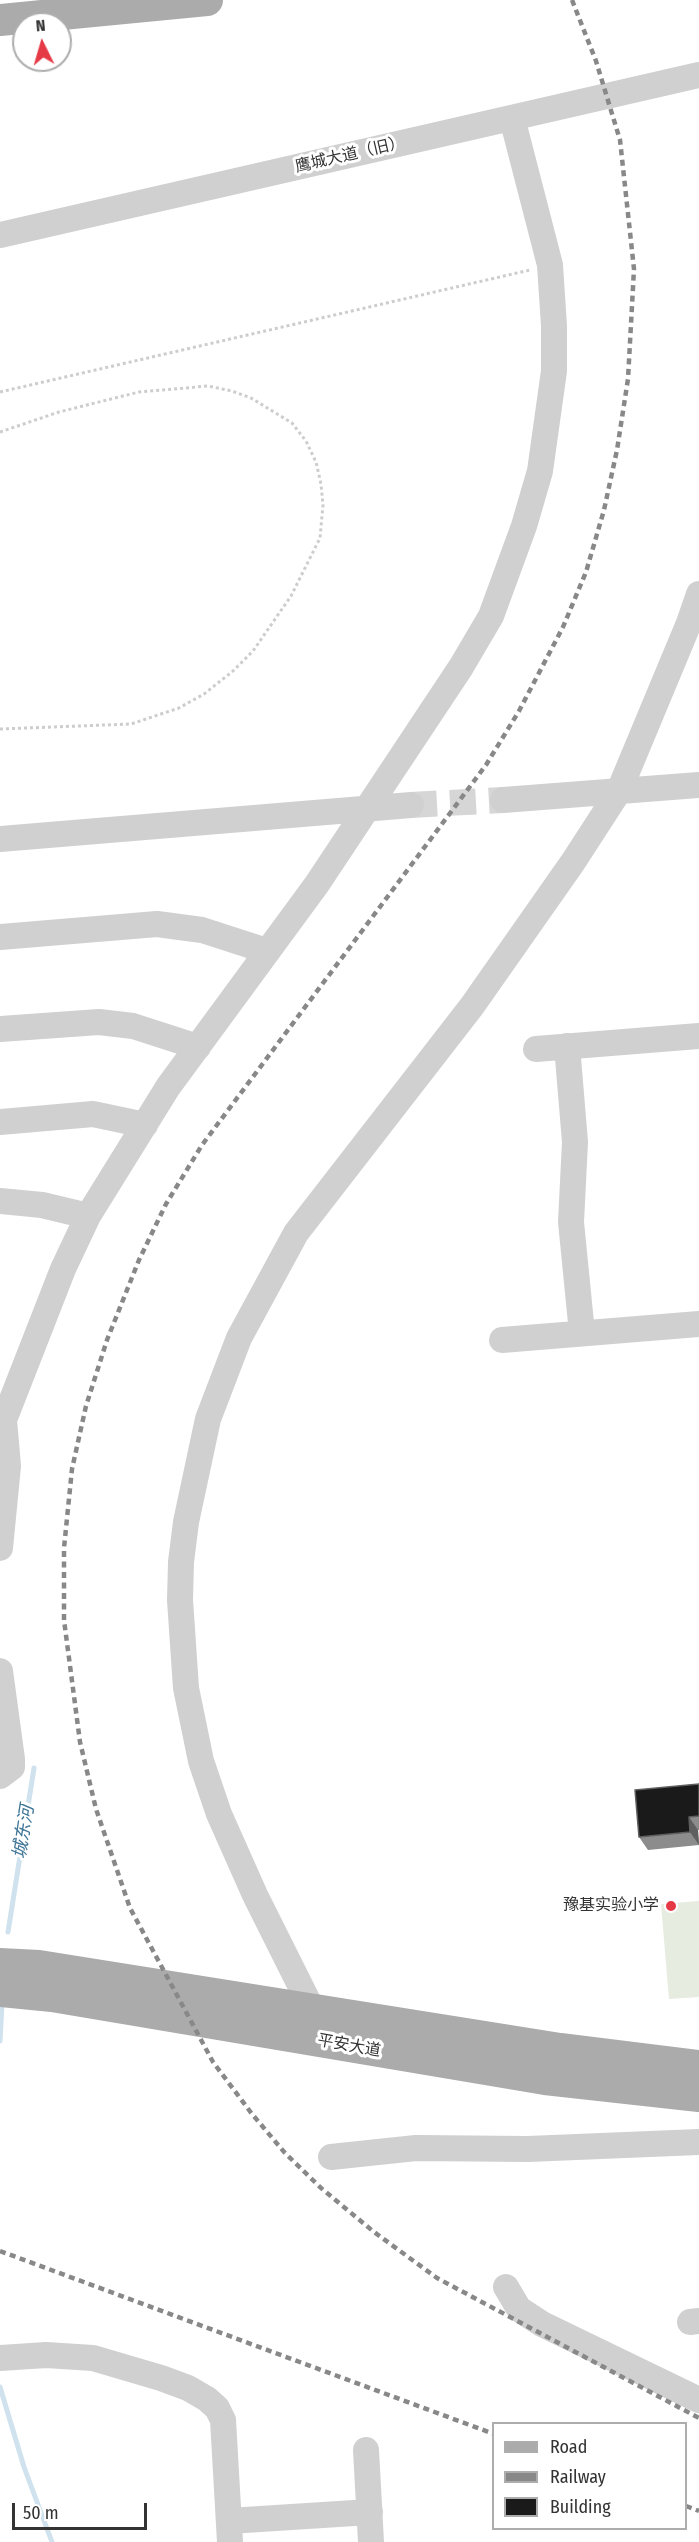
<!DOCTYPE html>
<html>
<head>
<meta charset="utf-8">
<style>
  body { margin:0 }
  #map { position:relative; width:699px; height:2542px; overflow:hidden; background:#fff; font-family:"Fira Sans Condensed",sans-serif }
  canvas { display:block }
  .legend { position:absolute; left:492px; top:2422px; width:195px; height:108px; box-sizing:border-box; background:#fff; border:2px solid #adadad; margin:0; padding:8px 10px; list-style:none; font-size:18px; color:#333 }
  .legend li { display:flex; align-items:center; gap:12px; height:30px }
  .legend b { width:30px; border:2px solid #adadad }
  .north { position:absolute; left:12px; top:12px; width:60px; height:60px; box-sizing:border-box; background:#fff; border:2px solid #adadad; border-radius:50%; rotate:355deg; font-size:16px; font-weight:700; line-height:24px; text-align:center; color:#333 }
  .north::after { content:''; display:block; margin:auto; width:21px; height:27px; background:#e63946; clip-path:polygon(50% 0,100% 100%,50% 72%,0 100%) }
  .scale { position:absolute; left:12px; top:2503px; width:135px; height:27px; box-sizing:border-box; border:3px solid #333; border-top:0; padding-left:8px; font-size:18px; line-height:21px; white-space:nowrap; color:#333; -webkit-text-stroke:4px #fff; paint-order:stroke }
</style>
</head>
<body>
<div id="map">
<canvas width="699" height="2542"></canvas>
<ul class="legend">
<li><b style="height:8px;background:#ababab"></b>Road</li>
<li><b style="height:8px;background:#888"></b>Railway</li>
<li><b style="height:16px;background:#1a1a1a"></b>Building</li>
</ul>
<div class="north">N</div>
<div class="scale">50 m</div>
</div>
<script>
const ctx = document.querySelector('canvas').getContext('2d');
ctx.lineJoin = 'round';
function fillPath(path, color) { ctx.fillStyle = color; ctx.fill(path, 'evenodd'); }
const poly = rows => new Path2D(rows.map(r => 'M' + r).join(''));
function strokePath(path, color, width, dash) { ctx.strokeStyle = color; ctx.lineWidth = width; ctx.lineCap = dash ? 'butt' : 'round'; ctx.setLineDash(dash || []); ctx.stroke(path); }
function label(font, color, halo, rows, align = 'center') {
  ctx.font = font + ' "Fira Sans Condensed","Noto Sans SC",sans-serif'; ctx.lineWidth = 6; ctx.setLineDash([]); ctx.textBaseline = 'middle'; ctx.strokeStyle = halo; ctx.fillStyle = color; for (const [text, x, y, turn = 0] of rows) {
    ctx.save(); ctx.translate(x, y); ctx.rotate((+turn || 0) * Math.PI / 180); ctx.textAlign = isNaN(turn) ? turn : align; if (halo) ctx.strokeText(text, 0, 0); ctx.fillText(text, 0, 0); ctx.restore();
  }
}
const green = poly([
  [699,1901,699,1997,669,1999,661,1904]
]);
const stream = poly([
  [8,1932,34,1768],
  [0,2041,2,2004],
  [0,2387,24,2467,52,2542]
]);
const minorTunnel = poly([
  [411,805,503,800]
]);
const path = poly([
  [0,392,530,270],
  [0,432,59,412,139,392,208,386,232,391,251,398,292,423,306,441,316,462,321,484,323,505,320,538,291,596,253,651,233,671,204,694,179,708,131,724,0,729]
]);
const minor = poly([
  [0,235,699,75],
  [503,800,699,785],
  [0,839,411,805],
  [0,937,157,924,202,930,267,951],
  [0,1029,99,1022,133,1026,198,1047],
  [567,1046,575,1142,571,1222,582,1333],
  [536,1049,699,1036],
  [0,1122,93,1114,145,1125],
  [0,1201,42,1205,88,1216],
  [502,1340,699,1324],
  [0,1548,8,1466,4,1420,63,1269,88,1216,168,1087,317,884,461,667,491,616,524,526,540,471,554,371,554,326,550,265,512,118],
  [0,1671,12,1759,12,1767,0,1776],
  [313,2011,255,1895,219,1814,201,1761,186,1688,180,1600,181,1562,186,1522,208,1419,239,1338,296,1233,472,1006,573,862,619,791,689,623,699,594],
  [331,2157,416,2148,528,2149,699,2142],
  [506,2287,519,2309,542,2324,699,2400],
  [690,2322,699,2321],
  [0,2358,46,2355,93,2358,161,2378,188,2388,207,2399,217,2408,223,2420,230,2542],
  [366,2450,371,2542],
  [229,2521,370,2512]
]);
const major = poly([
  [0,20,207,0],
  [0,1964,39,1966,560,2049,699,2066],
  [0,1991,52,1996,545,2079,699,2096]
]);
const rail = poly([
  [572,0,596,61,620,140,634,269,628,379,617,450,604,510,586,572,563,627,519,711,486,765,202,1145,166,1204,139,1260,107,1340,86,1406,72,1469,64,1548,64,1620,80,1742,96,1809,130,1908,213,2062,252,2114,285,2153,321,2188,374,2232,437,2278,699,2418],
  [0,2251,494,2434],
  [686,2506,699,2511]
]);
const wall = poly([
  [699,1784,699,1830,698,1830,699,1845,648,1850,639,1837]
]);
const shadedWall = poly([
  [689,1817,698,1830,699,1845,690,1832]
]);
const building = poly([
  [699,1784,699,1816,689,1817,690,1832,639,1837,635,1790,699,1784]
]);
const markers = [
  [671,1906,6,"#e63946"]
];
const streetNames = [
  ["鹰城大道（旧）",350,155,-13],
  ["平安大道",349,2046,10]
];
const poiNames = [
  ["豫基实验小学",659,1906]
];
const waterNames = [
  ["城东河",24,1832,-81]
];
fillPath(green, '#e6ecdf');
strokePath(stream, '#cfe2ee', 5);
strokePath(minorTunnel, '#d6d6d6', 26, [26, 13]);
strokePath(path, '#cdcdcd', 3, [3, 3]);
strokePath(minor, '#d0d0d0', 26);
strokePath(major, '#ababab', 32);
strokePath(rail, '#888', 4.5, [6, 4.5]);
fillPath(wall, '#8c8c8c');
fillPath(shadedWall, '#5f5f5f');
fillPath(building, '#1a1a1a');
strokePath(building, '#5f5f5f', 1.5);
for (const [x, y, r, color] of markers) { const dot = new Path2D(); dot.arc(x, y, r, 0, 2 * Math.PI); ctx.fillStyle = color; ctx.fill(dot); strokePath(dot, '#fff', 2); }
label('16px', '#333', '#fff', streetNames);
label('16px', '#333', '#fff', poiNames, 'right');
label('italic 18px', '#3f7597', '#fff', waterNames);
</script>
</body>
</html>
